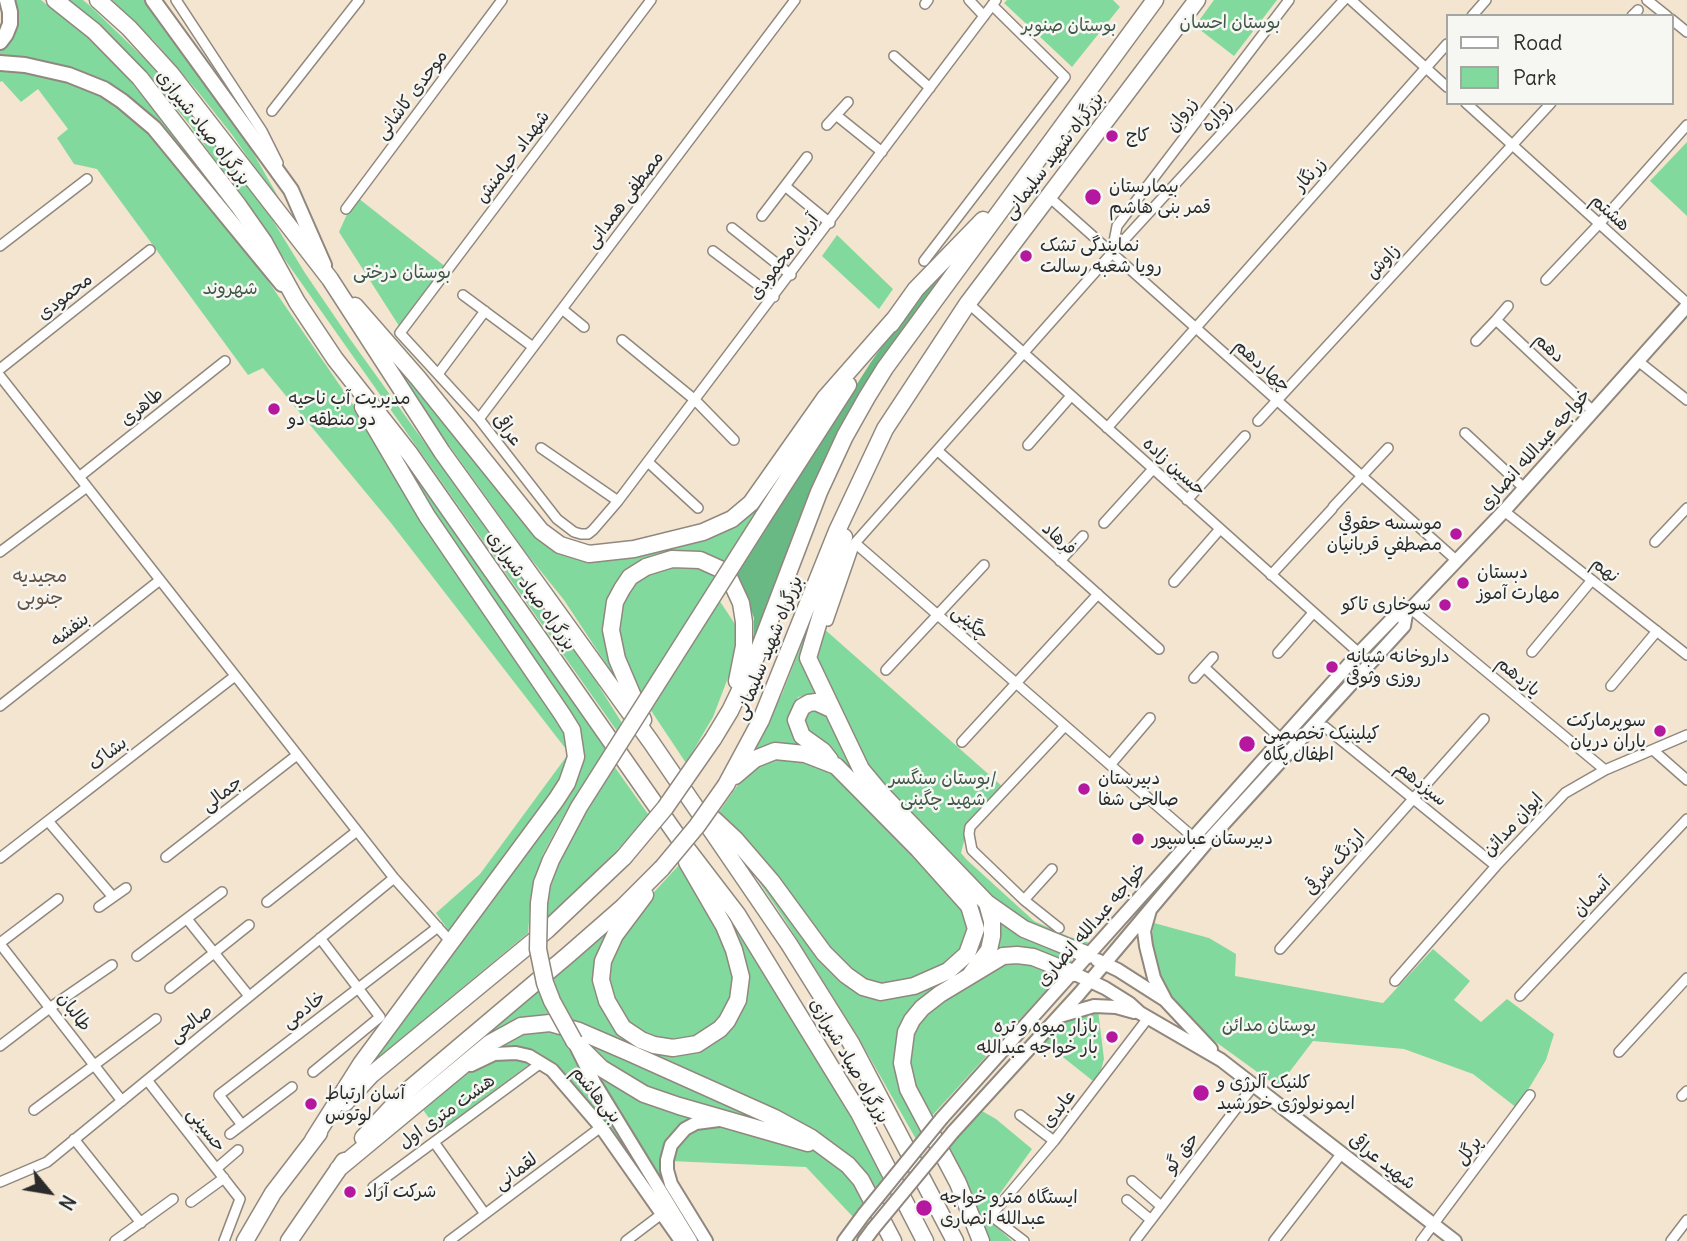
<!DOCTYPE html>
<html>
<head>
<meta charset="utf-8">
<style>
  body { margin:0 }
  #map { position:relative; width:1687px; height:1241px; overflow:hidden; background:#f4e5d0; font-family:Delius,sans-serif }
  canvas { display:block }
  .legend { position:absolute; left:1446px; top:14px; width:228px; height:91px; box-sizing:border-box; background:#f6f6f2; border:2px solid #a5a5a2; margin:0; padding:9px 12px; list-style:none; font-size:21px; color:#2b2b2b }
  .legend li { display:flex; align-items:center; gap:14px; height:35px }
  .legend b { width:35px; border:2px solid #a5a5a2 }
  .north { position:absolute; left:14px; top:1157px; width:70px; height:70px; -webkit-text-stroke:5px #f6f6f2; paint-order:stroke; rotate:120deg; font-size:19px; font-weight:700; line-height:28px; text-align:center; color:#2b2b2b }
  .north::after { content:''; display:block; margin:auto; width:24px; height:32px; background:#2b2b2b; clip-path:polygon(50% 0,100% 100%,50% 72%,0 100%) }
</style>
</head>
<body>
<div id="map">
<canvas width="1687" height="1241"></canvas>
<ul class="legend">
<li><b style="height:9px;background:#fff"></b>Road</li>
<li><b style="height:19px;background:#82d99d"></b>Park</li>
</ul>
<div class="north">N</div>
</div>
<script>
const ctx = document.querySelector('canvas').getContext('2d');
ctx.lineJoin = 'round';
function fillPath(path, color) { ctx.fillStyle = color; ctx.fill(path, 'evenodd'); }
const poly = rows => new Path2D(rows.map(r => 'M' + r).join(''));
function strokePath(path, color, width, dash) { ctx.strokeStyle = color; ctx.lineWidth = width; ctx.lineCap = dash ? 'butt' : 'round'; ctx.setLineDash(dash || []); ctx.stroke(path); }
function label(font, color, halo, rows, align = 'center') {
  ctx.font = font + ' Delius,"Playpen Sans Arabic",sans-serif'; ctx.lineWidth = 5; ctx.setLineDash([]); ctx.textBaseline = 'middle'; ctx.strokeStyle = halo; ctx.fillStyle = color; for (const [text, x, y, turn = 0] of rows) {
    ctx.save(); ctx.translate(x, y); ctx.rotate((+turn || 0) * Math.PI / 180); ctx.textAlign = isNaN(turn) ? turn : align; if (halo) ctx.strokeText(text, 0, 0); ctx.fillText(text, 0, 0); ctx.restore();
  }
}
const green = poly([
  [11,0,41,0,83,33,125,75,181,142,213,187,154,119,131,100,0,57,0,51,7,42],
  [69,0,83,0,89,5,146,60,206,131,264,206,305,273,350,339,595,680,622,723,617,731,190,125,144,70,111,36],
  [112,0,144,0,152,9,251,149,292,221,233,136,199,93,155,42],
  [1007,0,1113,0,1120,7,1072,67,1004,3],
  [1214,0,1277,0,1234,56,1195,26],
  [0,69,14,69,87,86,119,105,151,133,246,249,352,403,427,522,563,722,572,747,566,777,451,934,436,913,480,874,569,753,391,523,263,368,248,375,97,169,74,164,57,138,68,129,38,89,21,102,2,81,0,82],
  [1687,142,1687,216,1650,181],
  [358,198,446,267,401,329,339,232,348,212],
  [837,235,893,289,879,309,822,256],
  [365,328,395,359,528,524,600,559,763,502,724,562,694,553,674,554,612,599,632,703,564,600,527,554],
  [384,433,587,717,606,748,565,813,543,854,531,895,528,933,368,1066,580,754],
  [678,564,719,571,641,693,630,674,616,629,620,604,641,574],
  [719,600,739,630,736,657,713,717,686,763,650,709],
  [818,602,804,649,817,694,798,697,788,716,792,734,806,747,751,753,782,694],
  [822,627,1003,787,969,822,961,853,967,860,1034,921,1070,937,1096,945,1095,949,1028,925,1001,907,868,769,818,674,814,647],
  [806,708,826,711,845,752,979,901,987,927,981,956,900,1040,927,1131,917,1141,857,1035,783,917,731,841,859,988,925,987,982,928,844,763,802,728],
  [790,755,831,772,951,892,970,920,967,945,946,966,915,980,872,985,850,972,719,812,751,766],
  [614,766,648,814,622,845,544,926,546,902,559,858],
  [679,865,716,922,737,979,728,1011,699,1038,666,1042,630,1028,609,998,608,961,644,903],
  [698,873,778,994,887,1178,876,1191,853,1162,571,1023,551,976,639,899,597,965,636,1042,702,1045,744,994],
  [997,917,1059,950,1060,953,1072,961,1071,965,992,954],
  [1154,923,1209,938,1236,954,1235,976,1383,1003,1433,949,1470,981,1454,1000,1481,1022,1507,999,1554,1034,1546,1060,1517,1108,1473,1074,1404,1049,1313,1041,1278,1087,1202,1032,1167,996,1151,961,1150,945],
  [1012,959,1047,969,1051,985,930,1118,912,1084,908,1048,920,1019,950,994],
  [538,988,550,1019,529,1021,384,1122],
  [1098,1010,1104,1059,1101,1070,1093,1081,1044,1042,1065,1018],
  [555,1026,564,1042,678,1225,613,1136,554,1064,532,1051,494,1051,501,1038],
  [579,1035,782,1130,651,1091,606,1064],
  [581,1051,601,1073,706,1118,681,1126,674,1132,668,1140,663,1160,702,1241,696,1241],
  [511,1057,532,1062,439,1132,421,1107,471,1069,492,1060],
  [982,1111,996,1119,1032,1149,986,1213,987,1218,1012,1241,986,1241,947,1147],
  [711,1123,792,1143,818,1153,849,1175,870,1199,855,1219,806,1167,670,1161,672,1150,685,1132]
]);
const forest = poly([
  [937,275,942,279,896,341,748,661,754,634,754,618,737,572,871,362,906,313]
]);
const street = poly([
  [176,0,262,131,278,163],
  [651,0,400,333,479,419,557,519,574,532,581,534,588,534,593,530,618,501,996,0],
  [969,0,984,16],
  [1351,0,1447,87],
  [1647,0,1667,16],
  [925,4,928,0],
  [1472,16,1486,0],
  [1632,16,1638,10],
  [1671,19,1687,32],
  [894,56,930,88],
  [1466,103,1687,303],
  [272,111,359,0],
  [836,115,882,152],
  [827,125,848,102],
  [785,186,830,223],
  [1048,196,1456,560],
  [346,209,502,0],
  [762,216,807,157],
  [732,228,791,275],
  [0,246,87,179],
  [713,251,774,297],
  [1112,252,1117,226,1289,0],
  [924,261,1065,77,992,5],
  [1546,280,1599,224,1687,125],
  [463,295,533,347],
  [968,303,1359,653],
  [1508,306,1496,320,1593,411],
  [562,309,584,327],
  [622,340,695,400,734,440],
  [1476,341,1496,320],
  [1638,361,1687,400],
  [0,369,150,250],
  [438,374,485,311],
  [0,376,394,878,450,941],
  [479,419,795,0],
  [1258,421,1551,103],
  [1107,428,1447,44],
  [1465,433,1524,488],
  [1028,445,1071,396],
  [541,448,618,501],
  [938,451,1159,649],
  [648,462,698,508],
  [79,477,225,361],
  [1187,500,1245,436],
  [1333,507,1388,448],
  [1504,511,1687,655],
  [1104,523,1153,469],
  [1655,542,1687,508],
  [855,543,1193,837],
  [0,552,87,487],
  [1060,561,1083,536],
  [1271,575,1332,509],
  [1174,582,1220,529],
  [1411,609,1605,770],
  [828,621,855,543,1112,253,1344,0],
  [1532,652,1592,580],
  [1278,653,1313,613],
  [1204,667,1281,739],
  [886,670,984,565],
  [1194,678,1213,657],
  [1611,686,1657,631],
  [0,706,160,580],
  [1325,727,1496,866],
  [962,742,1098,594],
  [1653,750,1687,780],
  [1110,765,1150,718],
  [48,821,113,897],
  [166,857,297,755],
  [0,858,235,676],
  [1052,869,1024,900,972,850,969,834,970,827,1065,726],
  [1024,900,1059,928],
  [267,902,357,831],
  [99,907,126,888],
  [187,919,249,996],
  [0,943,58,899],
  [0,944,122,1101],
  [1280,949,1484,719],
  [137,956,222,892],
  [1395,981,1496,866,1565,793,1605,770,1687,735],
  [170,988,249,925],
  [1520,996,1687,819],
  [0,1046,51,1007,112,965],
  [1619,1052,1687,978],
  [313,1072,380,1017,320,938],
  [147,1080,240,1199,224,1241],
  [1682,1096,1687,1091],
  [34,1110,156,1019],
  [1020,1115,1054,1141],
  [242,1125,219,1095,438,927],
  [230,1134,292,1087],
  [74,1139,141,1223],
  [434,1142,485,1214],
  [217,1168,238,1150],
  [1132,1181,1161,1206],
  [0,1182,47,1162,394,878],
  [373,1187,541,1063],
  [1127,1200,1151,1220],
  [191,1202,224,1178],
  [115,1241,173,1199],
  [449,1241,601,1127],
  [626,1241,663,1213],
  [1024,1241,994,1218,994,1212,1054,1141,1148,1018],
  [1135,1241,1254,1085],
  [1274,1241,1342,1153],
  [1421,1241,1530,1095],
  [1671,1241,1687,1220]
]);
const secondary = poly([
  [1150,910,1144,931,1146,946,1154,978,1165,999],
  [1097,960,1118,970,1165,1000,1211,1049],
  [1073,973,1105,988,1129,1003,1140,1013,1221,1060,1455,1241],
  [1060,1016,1094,1006,1116,1007,1134,1012],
  [575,1044,594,1082,691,1241],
  [471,1065,494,1054,516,1053,529,1056,552,1070,601,1127,681,1241],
  [942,1118,1359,653,1395,616,1406,614],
  [953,1132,1079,994,1207,842,1404,626,1406,614,1504,511,1687,306],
  [706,1241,671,1184,667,1170,667,1160,671,1145,685,1129,696,1123,719,1120],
  [844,1241,864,1214],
  [864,1241,873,1229]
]);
const primary = poly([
  [153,0,291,190,324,265],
  [0,42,6,34,10,24,10,12,7,0],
  [0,63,25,65,69,75,104,89,122,101,154,128,282,284]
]);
const highway = poly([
  [55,0,94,31,140,78,238,205,264,242,297,302,335,359,410,454,678,837,737,914,859,1113,925,1241],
  [98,0,129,28,171,74,330,279,442,452,651,742,789,944,851,1043,955,1241],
  [355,306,418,378,541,531,560,545,589,554,634,549,703,532,732,519,751,503,825,398,897,316],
  [891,324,916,289,983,220],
  [763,517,848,385],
  [844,537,808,658,861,769,881,793,987,903,992,921,992,936,989,950,971,974],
  [829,708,816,702,809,703,802,707,796,720,802,736,823,751,830,760],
  [643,720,617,659,611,630,615,602,622,589,630,577,646,567,672,559,700,560,720,569,729,577,741,603,744,622,744,646,737,681],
  [713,739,730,711,756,657,819,492,845,436,867,397,885,368,1155,0],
  [726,785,761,720,837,531,885,429,968,303,1197,0],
  [705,811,735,839,772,882,824,953,846,975,863,987,881,992,914,986,948,971,967,954,976,929,969,906,918,849,836,766,805,754,775,751,755,759,735,776],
  [645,895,615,935,603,961,601,980,607,1001,623,1028,641,1040,654,1045,673,1048,697,1044,720,1029,727,1021,738,1000,741,977,734,950,724,926,687,862],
  [987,903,1024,929,1088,955],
  [574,1041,601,1068,644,1094,679,1106,808,1143],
  [345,1103,371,1075,547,930,624,857],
  [363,1138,407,1091,568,955,623,907,662,868],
  [313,1140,361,1064,556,800,567,783,576,757,572,730,562,714,427,516,363,407],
  [338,1169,490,1043,521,1026,550,1023,579,1031,630,1053,775,1118,810,1137,848,1165,861,1180,893,1241],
  [245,1241,273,1193,319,1133],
  [289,1241,344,1161],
  [981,1241,958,1183,908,1089,902,1063,906,1032,912,1020,922,1008,940,994,1003,956,1017,955,1033,957,1073,973]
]);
const secondaryBridge = poly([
  [864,1214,942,1118],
  [873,1229,953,1132]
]);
const highwayBridge = poly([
  [624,857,665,808,713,739],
  [662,868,697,826,726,785],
  [574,1041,552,1001,545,983,538,949,539,903,542,883,551,860,579,807,763,517]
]);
const markers = [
  [1112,136,7,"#b5179e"],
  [1093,197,9,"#b5179e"],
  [1026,256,7,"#b5179e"],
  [274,409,7,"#b5179e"],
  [1456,534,7,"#b5179e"],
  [1463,583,7,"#b5179e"],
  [1445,605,7,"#b5179e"],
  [1332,667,7,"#b5179e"],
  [1660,731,7,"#b5179e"],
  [1247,744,9,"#b5179e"],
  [1084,789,7,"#b5179e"],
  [1138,839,7,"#b5179e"],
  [1112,1037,7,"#b5179e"],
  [1201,1093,9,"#b5179e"],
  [311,1104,7,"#b5179e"],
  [350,1192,7,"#b5179e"],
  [924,1208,9,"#b5179e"]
];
const parkNames = [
  ["بوستان احسان",1230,23],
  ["بوستان صنوبر",1069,26],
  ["بوستان درختی",402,273],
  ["شهروند",230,289],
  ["بوستان سنگسر/",943,779],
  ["شهید چگینی",943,800],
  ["بوستان مدائن",1269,1026]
];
const streetNames = [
  ["موحدی کاشانی",412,95,-53],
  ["زروان",1182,115,-53],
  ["زواره",1217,116,-48],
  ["بزرگراه صیاد شیرازی",203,128,52],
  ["بزرگراه شهید سلیمانی",1054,156,-53],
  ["شهداد حیامنش",513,157,-53],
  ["زرنگار",1310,175,-48],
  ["مصطفی همدانی",625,200,-53],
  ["هشتم",1610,213,42],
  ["آریان محمودی",784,257,-53],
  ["زاوش",1383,262,-47],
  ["محمودی",65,297,-38],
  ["دهم",1549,348,43],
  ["چهاردهم",1262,366,42],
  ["طاهری",142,407,-39],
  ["عراقی",507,430,53],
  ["خواجه عبدالله انصاری",1535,450,-48],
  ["حسین زاده",1174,467,42],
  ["فرهاد",1059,539,42],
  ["نهم",1605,570,38],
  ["بزرگراه صیاد شیرازی",531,591,55],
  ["چگینی",970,623,41],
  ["بنفشه",70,630,-38],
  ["بزرگراه شهید سلیمانی",769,648,-68],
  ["یازدهم",1518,677,40],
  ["بشاک",108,754,-38],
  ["سیزدهم",1421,784,39],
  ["جمالی",222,794,-38],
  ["ایوان مدائن",1513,825,-47],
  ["ارژنگ شرقی",1335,863,-48],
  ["آسمان",1592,897,-47],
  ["خواجه عبدالله انصاری",1092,925,-49],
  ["خادمی",304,1010,-37],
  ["طالبان",74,1012,53],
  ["صالحی",191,1024,-39],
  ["بزرگراه صیاد شیرازی",849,1061,60],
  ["بنی‌هاشم",596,1095,51],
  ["عابدی",1059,1109,-52],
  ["هشت متری اول",447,1112,-36],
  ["حسینی",206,1130,52],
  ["پرگل",1469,1151,-53],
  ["حق گو",1182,1153,-53],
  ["شهید عراقی",1382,1162,38],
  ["لقمانی",516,1172,-37]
];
const poiNames = [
  ["کاج",1126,136],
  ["بیمارستان",1109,187],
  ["قمر بنی هاشم",1109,208],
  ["نمایندگی تشک",1040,246],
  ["رویا شعبه رسالت",1040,267],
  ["مدیریت آب ناحیه",288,399],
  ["دو منطقه دو",288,420],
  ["موسسه حقوقي",1442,524,"right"],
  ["مصطفي قربانيان",1442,545,"right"],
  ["دبستان",1477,573],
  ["مهارت آموز",1477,594],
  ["سوخاری تاکو",1431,605,"right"],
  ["داروخانه شبانه",1346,657],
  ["روزی وثوقی",1346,678],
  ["سوپرمارکت",1646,721,"right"],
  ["یاران دریان",1646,742,"right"],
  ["کیلینیک تخصصی",1263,734],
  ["اطفال پگاه",1263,755],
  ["دبیرستان",1098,779],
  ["صالحی شفا",1098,800],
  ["دبیرستان عباسپور",1152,839],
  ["بازار میوه و تره",1098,1027,"right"],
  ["بار خواجه عبدالله",1098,1048,"right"],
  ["کلنیک آلرژی و",1217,1083],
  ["ایمونولوژی خورشید",1217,1104],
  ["آسان ارتباط",325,1094],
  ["لوتوس",325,1115],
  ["شرکت آراد",364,1192],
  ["ایستگاه مترو خواجه",940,1198],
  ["عبدالله انصاری",940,1219]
];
const neighbourhoodNames = [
  ["مجیدیه",40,577],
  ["جنوبی",40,599]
];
fillPath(green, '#82d99d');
fillPath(forest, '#69b984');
strokePath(street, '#90887e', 12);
strokePath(secondary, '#90887e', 16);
strokePath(primary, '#90887e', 18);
strokePath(highway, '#90887e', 19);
strokePath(street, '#fff', 9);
strokePath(secondary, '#fff', 12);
strokePath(primary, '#fff', 14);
strokePath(highway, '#fff', 16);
strokePath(secondaryBridge, '#90887e', 16, []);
strokePath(highwayBridge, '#90887e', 19, []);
strokePath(secondaryBridge, '#fff', 12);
strokePath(highwayBridge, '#fff', 16);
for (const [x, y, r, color] of markers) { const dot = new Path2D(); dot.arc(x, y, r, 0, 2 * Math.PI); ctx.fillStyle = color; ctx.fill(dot); strokePath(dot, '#f6f6f2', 2.5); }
label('18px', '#415648', '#f6f6f2', parkNames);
label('18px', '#2b2b2b', '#f6f6f2', streetNames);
label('18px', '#2b2b2b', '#f6f6f2', poiNames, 'left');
label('19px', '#655347', '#f6f6f2', neighbourhoodNames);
</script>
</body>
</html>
